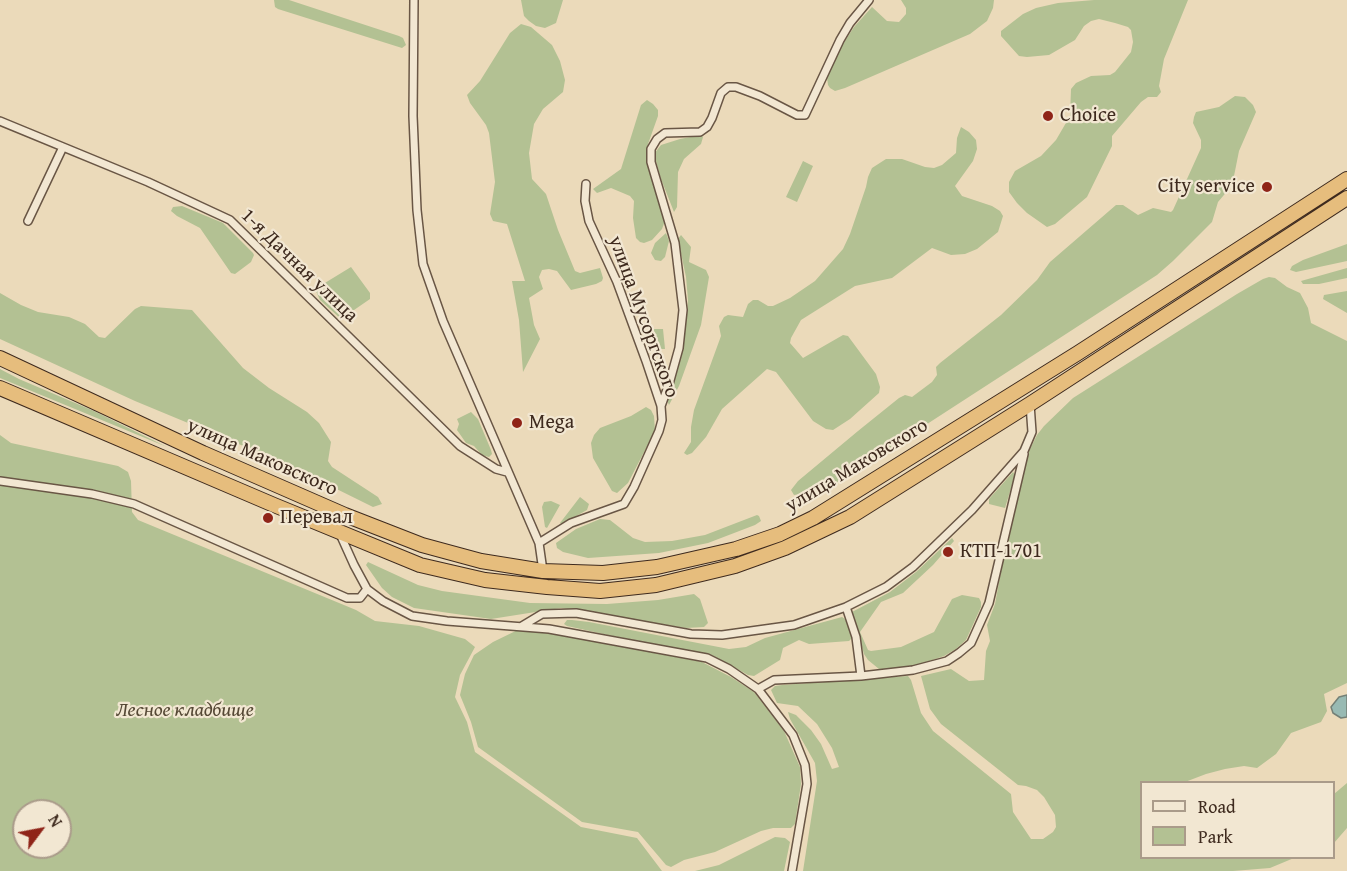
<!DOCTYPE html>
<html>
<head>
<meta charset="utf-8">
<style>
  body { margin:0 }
  #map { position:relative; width:1347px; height:871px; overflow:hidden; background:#ebdaba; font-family:"Gentium Book Plus",serif }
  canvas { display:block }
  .legend { position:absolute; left:1140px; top:781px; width:195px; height:78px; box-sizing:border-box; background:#f2e7d2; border:2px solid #aa9b8a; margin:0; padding:8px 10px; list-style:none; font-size:18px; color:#3e2a1e }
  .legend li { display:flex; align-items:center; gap:12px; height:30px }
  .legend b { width:30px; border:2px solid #aa9b8a }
  .north { position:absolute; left:12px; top:799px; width:60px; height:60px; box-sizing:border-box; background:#f2e7d2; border:2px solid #aa9b8a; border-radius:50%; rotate:58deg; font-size:16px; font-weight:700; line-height:24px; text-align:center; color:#3e2a1e }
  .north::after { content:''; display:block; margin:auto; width:21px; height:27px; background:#8f2418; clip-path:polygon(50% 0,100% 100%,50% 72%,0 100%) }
</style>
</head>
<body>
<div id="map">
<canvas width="1347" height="871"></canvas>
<ul class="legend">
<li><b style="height:8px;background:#f2e7d2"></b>Road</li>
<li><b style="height:16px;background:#b3c193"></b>Park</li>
</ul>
<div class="north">N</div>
</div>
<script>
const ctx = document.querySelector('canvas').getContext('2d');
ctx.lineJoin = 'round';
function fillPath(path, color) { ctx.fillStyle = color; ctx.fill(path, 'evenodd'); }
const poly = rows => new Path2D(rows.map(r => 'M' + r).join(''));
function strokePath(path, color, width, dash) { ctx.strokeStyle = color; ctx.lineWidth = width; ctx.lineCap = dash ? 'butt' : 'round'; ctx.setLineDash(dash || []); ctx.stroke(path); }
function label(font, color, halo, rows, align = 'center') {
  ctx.font = font + ' "Gentium Book Plus",serif'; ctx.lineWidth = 4.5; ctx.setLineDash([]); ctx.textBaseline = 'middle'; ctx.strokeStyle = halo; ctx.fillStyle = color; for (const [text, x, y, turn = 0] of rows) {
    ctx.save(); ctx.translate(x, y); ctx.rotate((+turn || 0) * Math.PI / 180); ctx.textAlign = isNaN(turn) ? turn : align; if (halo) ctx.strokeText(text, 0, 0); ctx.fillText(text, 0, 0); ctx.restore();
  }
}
const green = poly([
  [274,0,289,0,399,36,403,38,406,45,402,48,278,9,275,7],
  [521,0,563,0,556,23,545,28,536,26,529,21,524,16],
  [901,0,994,0,993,8,987,21,970,34,845,88,835,91,830,88,828,85,827,78,834,58,854,27,872,7,887,21,899,22,906,14,906,8],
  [1094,0,1188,0,1164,59,1159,86,1161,92,1157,97,1148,97,1141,102,1112,136,1112,146,1087,197,1055,224,1047,227,1027,213,1017,203,1009,192,1009,182,1015,171,1041,156,1056,140,1070,116,1071,89,1076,83,1091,76,1110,75,1115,72,1131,52,1133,42,1131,30,1128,27,1115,23,1099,19,1091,21,1084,26,1075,40,1049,55,1027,57,1019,56,1001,36,1001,31,1023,14,1036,8,1058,3],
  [521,24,531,27,552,45,560,61,565,80,563,92,543,109,534,124,529,153,532,179,546,194,558,230,575,271,580,273,600,268,603,278,602,281,596,284,571,290,557,271,549,269,542,270,539,277,543,289,529,298,534,325,540,339,523,372,519,320,512,281,525,281,507,224,493,221,490,214,495,182,489,133,486,125,470,103,467,95,480,81,510,33],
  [1235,96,1245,97,1253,105,1256,112,1239,151,1234,176,1229,189,1218,202,1212,222,1173,261,1157,275,833,485,813,492,794,495,791,490,798,481,858,431,899,398,905,395,912,397,932,382,937,375,936,367,940,363,1001,315,1037,280,1050,262,1116,205,1123,205,1138,215,1153,208,1171,212,1173,210,1201,148,1201,140,1193,123,1194,117,1196,112,1219,107],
  [647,100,653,104,658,110,658,116,648,144,646,160,666,218,662,229,652,240,644,243,640,242,636,238,633,218,634,201,630,196,611,188,597,193,593,189,621,169,641,105],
  [961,127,969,132,976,140,977,149,973,161,955,186,962,196,992,206,1000,211,1003,216,998,232,977,249,965,254,951,255,932,248,892,278,855,286,801,320,791,338,790,343,803,358,843,335,848,336,876,374,880,387,879,393,850,419,833,430,826,429,813,421,776,372,767,369,722,409,706,437,692,453,687,455,684,453,691,442,691,427,694,410,721,336,719,326,724,317,728,315,743,317,748,304,753,300,758,300,768,306,773,306,790,298,815,281,843,249,850,234,866,187,868,177,872,168,886,159,902,159,925,167,934,168,942,165,956,153,957,138],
  [701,135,703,137,701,144,684,159,678,172,677,207,674,212,661,179,654,154,661,145,680,139],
  [803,161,813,166,797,202,786,197],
  [182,206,223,223,253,253,254,255,251,262,235,274,231,273,200,228,177,216,171,211,173,207],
  [666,233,669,241,665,257,661,261,655,260,651,253,655,243],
  [681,235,691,247,689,262,706,270,709,277,701,325,679,386,669,405,666,398,684,340,686,322,688,300,686,277,678,239],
  [1347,244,1347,261,1296,272,1290,270,1292,266,1303,260],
  [351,267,370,293,370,299,341,319,320,300,315,289],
  [1347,268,1347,278,1319,284,1303,284,1301,281],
  [1269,277,1275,278,1287,287,1300,293,1308,308,1311,323,1347,341,1347,683,1324,694,1327,711,1321,722,1291,733,1276,754,1257,768,1244,766,1225,769,1206,774,1185,782,1142,782,1142,858,1294,858,1270,868,1233,871,803,871,817,781,815,763,790,719,788,712,796,715,811,730,821,744,832,769,839,767,832,748,817,724,798,706,777,703,771,690,775,686,782,685,908,676,911,680,921,713,933,731,1011,794,1013,812,1031,839,1043,839,1053,832,1056,827,1055,815,1044,797,1037,790,1026,786,1018,785,941,724,930,709,921,676,951,669,969,681,984,680,986,651,990,641,987,625,995,604,1004,555,1029,451,1037,435,1044,426,1073,398,1237,294,1263,279],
  [1347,291,1347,313,1323,299,1324,295],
  [0,293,21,305,38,312,69,317,85,324,99,337,105,338,135,309,141,306,192,310,243,368,269,388,307,412,319,423,331,442,328,461,332,467,378,497,382,504,373,507,282,462,135,401,0,339],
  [653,329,663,329,665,349,660,349],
  [0,369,19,379,94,411,167,447,0,378],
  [646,407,651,410,654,416,655,431,628,483,617,493,612,491,593,458,591,443,594,435,600,428,631,416],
  [471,412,478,419,491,450,492,454,489,457,482,455,474,446,466,443,457,430,459,424,457,419],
  [0,435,11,443,118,466,128,472,131,481,132,512,138,520,356,610,375,621,419,626,465,639,475,647,460,675,455,697,467,722,475,752,581,827,637,838,662,871,0,871],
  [24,811,60,811,60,847,24,847],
  [1013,472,1015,475,1005,508,989,504,989,499],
  [580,497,589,504,587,510,562,524,560,523],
  [551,501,560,505,547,528,545,527,542,507,544,502],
  [757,515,759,516,761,521,755,525,708,543,659,553,588,558,563,552,557,548,556,543,576,529,600,519,610,520,633,538,645,542,672,541,705,535],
  [952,538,954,541,933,565,903,593,881,602,860,632,868,650,871,651,901,647,934,632,952,599,962,595,979,598,981,602,981,607,966,640,956,649,944,656,912,667,883,671,879,669,868,660,864,654,852,612,890,592,916,572],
  [368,562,418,585,442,591,530,603,607,604,658,600,694,594,700,599,708,623,704,627,686,628,561,608,491,619,414,608,392,597,382,588,366,565],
  [842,617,845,619,851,633,852,638,849,641,809,644,799,640,783,648,780,660,754,676,748,675,712,655,608,635,567,626,564,624,567,620,572,620,589,622,729,649,746,647,765,638],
  [530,624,602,643,702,662,731,677,754,692,784,731,800,767,801,784,795,824,791,828,773,828,761,831,715,852,684,860,671,867,666,865,638,832,582,822,478,747,471,722,460,695,465,674,474,655,493,642],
  [1347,783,1347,828,1334,843,1334,794],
  [775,837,785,838,790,842,784,871,695,871,719,865]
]);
const water = poly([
  [1347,695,1347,717,1341,718,1333,713,1331,707,1339,697,1347,695]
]);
const street = poly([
  [414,0,413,116,417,210,423,264,443,321,539,543,543,571],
  [0,121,148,182,230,220,460,446,496,469,507,472],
  [28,221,63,147],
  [661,406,669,384,679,348,683,310,675,243,651,162,651,149,657,139,665,133,700,132,707,127,712,118,721,93,728,87,736,87,760,96,797,115,805,115,840,40,850,23,869,0],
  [0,481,92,494,134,504,347,598,360,598,367,589],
  [340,534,354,565,367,589,383,601,412,616,447,621,549,629,707,658,729,669,758,689,793,735,805,765,807,784,792,871],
  [539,543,571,523,624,504,634,487,659,431,662,420,661,406,646,361,617,282,589,221,585,201,586,184],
  [846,607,856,637,861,676],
  [522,626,542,614,576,613,691,634,722,635,794,625,846,607,886,587,913,567,972,510,1024,451,1032,432,1030,404],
  [758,689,774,680,861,676,913,670,947,661,959,653,971,643,989,603,1024,454]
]);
const highway = poly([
  [0,358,203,453,345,515,422,545,481,561,543,571,603,573,657,567,736,549,780,534,813,518,1078,353,1347,179],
  [0,388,274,505,420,565,485,580,547,587,600,591,656,585,735,566,785,548,850,517,1030,404,1347,198]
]);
const markers = [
  [1048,116,6,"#8f2418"],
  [1267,187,6,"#8f2418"],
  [517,423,6,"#8f2418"],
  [268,518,6,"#8f2418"],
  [948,552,6,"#8f2418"]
];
const poiNames = [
  ["Choice",1060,116],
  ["City service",1255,187,"right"],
  ["Mega",529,423],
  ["Перевал",280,518],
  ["КТП-1701",960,552]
];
const streetNames = [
  ["1-я Дачная улица",299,266,44],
  ["улица Мусоргского",643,317,70],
  ["улица Маковского",262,458,24],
  ["улица Маковского",857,466,-31]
];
const parkNames = [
  ["Лесное кладбище",185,711]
];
fillPath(green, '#b3c193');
fillPath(water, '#98bab3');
strokePath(water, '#748077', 1.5);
strokePath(street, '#695645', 10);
strokePath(highway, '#3e2a1e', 16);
strokePath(street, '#f2e7d2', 7);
strokePath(highway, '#e6bd7d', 14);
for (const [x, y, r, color] of markers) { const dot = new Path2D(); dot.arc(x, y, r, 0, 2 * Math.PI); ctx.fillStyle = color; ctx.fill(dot); strokePath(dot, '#f2e7d2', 2); }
label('20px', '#3e2a1e', '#f2e7d2', poiNames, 'left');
label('20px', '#3e2a1e', '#f2e7d2', streetNames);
label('italic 20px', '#554835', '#f2e7d2', parkNames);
</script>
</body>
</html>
